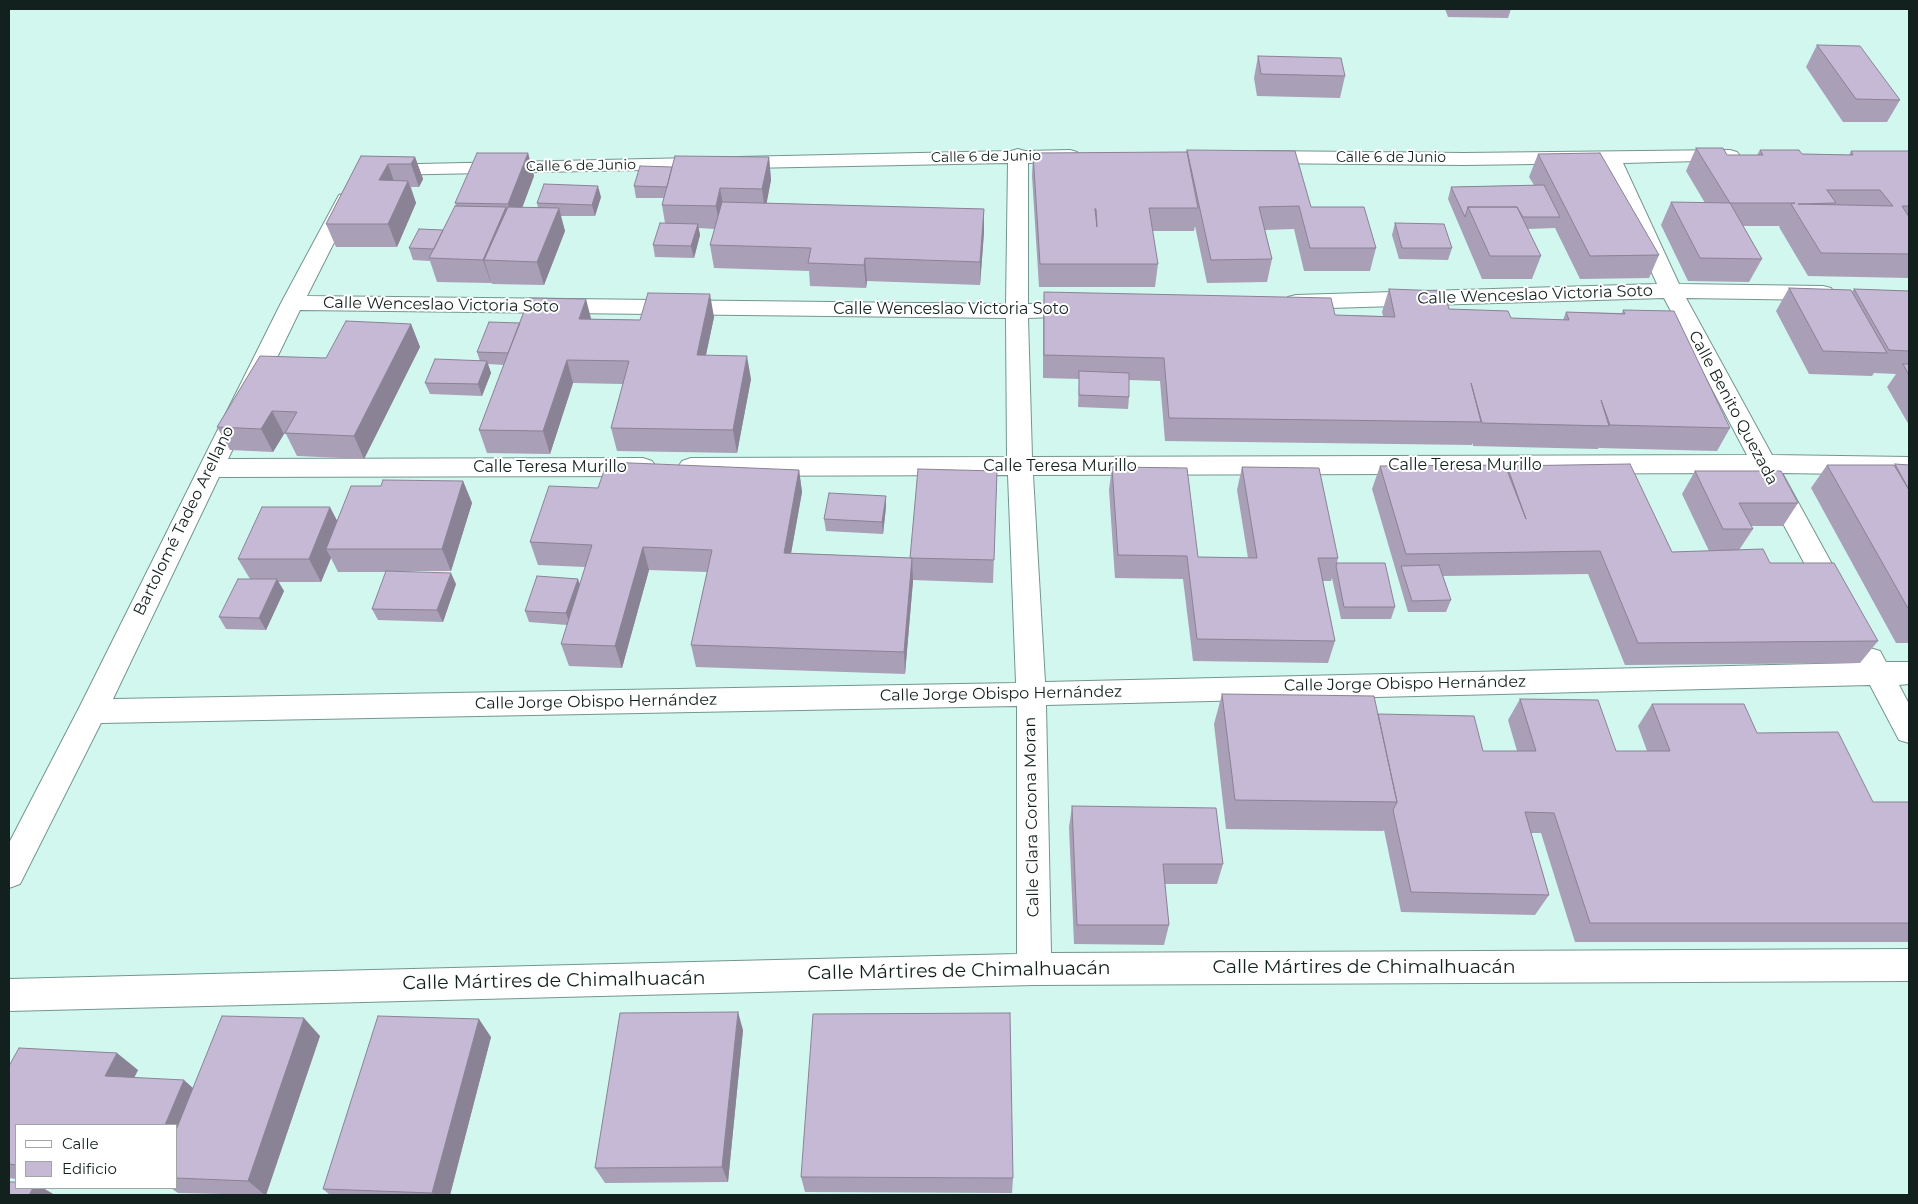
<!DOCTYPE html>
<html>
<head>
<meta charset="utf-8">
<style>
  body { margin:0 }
  #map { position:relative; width:1918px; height:1204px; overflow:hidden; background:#d2f7ee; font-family:Montserrat,sans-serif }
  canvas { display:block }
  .frame { position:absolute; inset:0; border:10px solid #13211e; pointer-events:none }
  .legend { position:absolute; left:15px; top:1124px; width:162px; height:65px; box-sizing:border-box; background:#fff; border:1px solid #a1a6a5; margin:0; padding:6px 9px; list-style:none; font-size:15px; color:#13211e }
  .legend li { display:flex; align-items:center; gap:10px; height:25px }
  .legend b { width:25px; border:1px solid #a1a6a5 }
</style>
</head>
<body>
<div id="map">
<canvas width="1918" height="1204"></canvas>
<div class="frame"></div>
<ul class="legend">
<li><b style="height:6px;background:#fff"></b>Calle</li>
<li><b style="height:14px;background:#c5b9d5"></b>Edificio</li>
</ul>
</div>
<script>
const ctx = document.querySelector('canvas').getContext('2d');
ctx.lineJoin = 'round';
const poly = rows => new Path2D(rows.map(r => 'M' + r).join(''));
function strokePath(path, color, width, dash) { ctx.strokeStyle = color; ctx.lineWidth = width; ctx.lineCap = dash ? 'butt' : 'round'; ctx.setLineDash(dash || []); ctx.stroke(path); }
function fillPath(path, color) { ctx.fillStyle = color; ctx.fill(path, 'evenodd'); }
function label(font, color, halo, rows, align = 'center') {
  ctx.font = font + ' Montserrat,sans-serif'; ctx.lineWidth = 4; ctx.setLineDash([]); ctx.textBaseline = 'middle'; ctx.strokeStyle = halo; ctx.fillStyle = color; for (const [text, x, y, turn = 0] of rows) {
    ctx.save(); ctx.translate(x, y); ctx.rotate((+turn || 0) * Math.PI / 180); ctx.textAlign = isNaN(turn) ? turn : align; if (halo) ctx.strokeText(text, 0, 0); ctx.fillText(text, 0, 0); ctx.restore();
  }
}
const minor = poly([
  [1018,149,1025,151,1070,150,1077,152,1080,156,1077,160,1070,162,1028,163,1028,304,1081,302,1089,304,1092,309,1089,314,1081,316,1028,318,1032,457,1747,455,1664,298,1296,309,1288,307,1285,302,1288,297,1296,295,1657,284,1603,163,1464,165,1258,163,1251,161,1248,157,1251,153,1258,151,1464,153,1730,150,1737,152,1740,156,1737,160,1623,163,1679,284,1823,286,1831,288,1834,293,1831,298,1823,300,1686,298,1772,455,1909,457,1909,475,1782,473,1849,595,1845,602,1835,605,1825,602,1756,473,1033,475,1045,682,1858,663,1856,659,1860,651,1870,648,1880,651,1886,662,1909,662,1909,684,1899,685,1909,704,1909,743,1899,740,1870,685,1046,705,1051,953,1909,949,1909,981,1034,985,9,1011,9,979,1017,954,1017,706,101,723,20,884,9,888,9,843,80,706,281,303,339,195,346,193,353,195,356,199,307,296,1006,304,1008,163,381,175,374,173,371,169,374,165,1011,151,1018,149],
  [300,310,1006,318,1007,457,691,458,682,461,678,467,682,473,691,476,1008,475,1016,683,113,699,219,477,643,476,652,473,656,467,652,461,643,458,228,459,300,310]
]);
const wall = poly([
  [1445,9,1511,9,1508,18,1448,17],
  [1817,45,1900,100,1887,122,1843,122,1806,67],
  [1258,56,1345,76,1340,98,1257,96,1254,78],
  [1696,148,1727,155,1757,155,1760,150,1802,154,1849,155,1851,151,1909,151,1909,278,1808,276,1779,227,1780,226,1743,226,1762,259,1749,282,1688,281,1661,225,1671,202,1705,203,1686,171],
  [1187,150,1311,207,1376,248,1370,271,1304,271,1294,229,1265,230,1272,259,1267,282,1207,283,1195,226,1194,231,1152,231,1158,264,1155,287,1039,287,1032,176,1033,153,1187,153],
  [528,153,534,176,522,208,538,208,537,203,601,197,595,216,560,216,565,231,544,285,492,284,491,282,491,283,437,282,430,261,413,260,409,248,443,230,456,206,455,203],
  [1538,154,1659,255,1649,278,1580,279,1555,228,1528,229,1541,256,1532,279,1482,279,1448,199,1451,187,1534,185,1529,177],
  [361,156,415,157,423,179,419,187,411,187,416,203,397,247,336,247,326,224],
  [769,157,771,180,766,203,984,209,984,232,980,285,867,281,866,288,810,286,809,271,714,268,710,245,715,229,698,228,700,235,694,258,655,257,653,245,665,223,662,205,664,198,636,198,634,186,672,167],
  [1395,223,1452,248,1448,260,1399,259,1392,235],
  [1789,288,1852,292,1854,289,1909,291,1909,425,1887,387,1896,374,1874,373,1872,376,1809,374,1776,311],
  [1389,289,1449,309,1511,318,1563,320,1566,312,1622,313,1623,310,1730,428,1717,451,1599,448,1599,447,1598,449,1473,446,1473,443,1472,445,1165,441,1160,381,1129,380,1129,397,1128,409,1078,407,1079,379,1043,378,1043,315,1044,292,1335,315,1383,316,1382,312],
  [714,317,706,355,751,379,737,453,617,451,611,428,623,384,573,383,550,454,487,453,479,430,504,365,488,364,491,373,482,396,430,394,425,383,480,361,477,352,520,323,591,319,640,320],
  [411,324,420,347,364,459,297,456,286,434,284,434,273,452,230,450,217,427,326,358],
  [1895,464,1909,465,1909,643,1896,643,1811,488,1827,465,1894,466],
  [1380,466,1506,468,1507,466,1672,552,1709,551,1682,494,1695,471,1798,503,1783,526,1751,526,1753,529,1739,550,1770,563,1878,641,1860,663,1625,665,1588,574,1443,576,1451,600,1446,612,1408,612,1372,489],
  [1112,467,1198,557,1248,558,1237,490,1242,467,1338,558,1337,563,1395,607,1391,619,1341,619,1332,578,1331,581,1323,581,1335,641,1328,663,1193,661,1183,579,1115,578,1109,490],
  [799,470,802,492,791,553,910,558,997,471,993,583,913,580,905,674,696,667,691,645,707,572,649,570,622,668,569,666,561,644,567,625,529,622,525,611,580,585,585,567,538,565,530,542,598,488],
  [463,481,472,503,451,571,399,571,456,584,443,622,378,620,372,609,386,572,338,572,331,558,321,582,278,582,284,591,266,630,226,629,219,617,250,579,238,559,337,521,381,486],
  [886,507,883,534,826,531,824,519],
  [1222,694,1378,714,1483,751,1517,751,1508,720,1520,699,1616,751,1647,751,1638,726,1652,704,1757,733,1873,802,1909,802,1909,942,1575,942,1541,833,1531,833,1549,895,1535,915,1401,912,1384,830,1383,831,1226,829,1214,724],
  [1072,806,1223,864,1217,884,1165,884,1169,925,1164,945,1074,944,1069,827],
  [743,1030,728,1182,605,1183,595,1168],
  [320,1036,266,1195,178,1193,171,1188,176,1188,176,1125,16,1125,16,1179,9,1178,9,1066,138,1070,134,1078,193,1088],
  [491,1037,450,1195,330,1195,323,1189],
  [801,1177,1013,1178,1012,1193,805,1192]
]);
const shadedWall = poly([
  [528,153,534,176,515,227,508,204],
  [415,157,423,179,419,187,411,164],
  [769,157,771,180,765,212,762,189],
  [388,164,396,187,379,180],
  [408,181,416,203,397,247,388,224],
  [598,186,601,197,595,216,592,205],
  [720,188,724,211,720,229,716,206],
  [506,207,513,230,484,260,491,282,491,283,483,260],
  [559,208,565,231,544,285,537,262],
  [984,209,984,232,980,285,980,262],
  [698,224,700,235,694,258,691,246],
  [865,258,867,281,866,288,864,265],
  [710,294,714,317,701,378,697,355],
  [586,299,592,322,579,319],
  [411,324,420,347,364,459,354,436],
  [747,356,751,379,737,453,733,430],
  [567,360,573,383,550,454,543,431],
  [487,361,491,373,482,396,478,384],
  [272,411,284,434,273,452,261,429],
  [799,470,802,492,787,576,784,553],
  [463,481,472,503,451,571,442,549],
  [886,496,886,507,883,534,882,522],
  [330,507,342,530,326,549,331,558,321,582,309,559],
  [643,547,649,570,622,668,615,646],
  [912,558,913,581,905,674,904,652],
  [451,573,456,584,443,622,437,610],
  [277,579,284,591,266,630,259,618],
  [578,579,582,590,570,625,566,613],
  [738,1012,743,1030,728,1182,722,1167],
  [304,1018,320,1036,266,1195,265,1195,248,1181],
  [479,1019,491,1037,450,1195,434,1195,432,1193],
  [117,1053,138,1070,126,1093,105,1076],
  [184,1080,203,1097,176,1163,176,1125,165,1125],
  [33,1188,43,1188,55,1195,29,1195]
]);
const building = poly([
  [1817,45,1860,46,1900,100,1856,99,1817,45],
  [1258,56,1341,58,1345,76,1261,74,1258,56],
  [1696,148,1723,148,1727,155,1763,155,1760,150,1799,150,1802,154,1853,155,1851,151,1909,151,1909,206,1902,206,1909,217,1909,254,1821,253,1791,204,1795,203,1730,203,1762,259,1700,258,1671,202,1730,203,1696,148],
  [1827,190,1880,190,1893,206,1798,204,1836,203,1827,190],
  [1187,150,1295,151,1311,207,1364,207,1376,248,1310,248,1299,206,1259,207,1272,259,1211,260,1187,150],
  [1187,152,1198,208,1149,208,1158,264,1040,264,1033,153,1187,152],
  [1095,209,1096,209,1097,227,1095,209],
  [477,153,528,153,508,204,455,203,477,153],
  [1600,153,1659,255,1590,256,1538,154,1600,153],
  [361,156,415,157,411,164,388,164,379,180,408,181,388,224,326,224,361,156],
  [675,156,769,157,762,189,720,188,716,206,662,205,675,156],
  [640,166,672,167,667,187,634,186,640,166],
  [544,184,598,186,592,205,537,203,544,184],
  [1544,185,1560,217,1523,217,1517,207,1468,207,1465,217,1451,187,1544,185],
  [722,202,984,209,980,262,865,258,864,265,808,263,811,248,710,245,722,202],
  [455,206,506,207,483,260,429,258,455,206],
  [508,207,559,208,537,262,484,260,508,207],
  [1468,207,1517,207,1541,256,1490,256,1468,207],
  [660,223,698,224,691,246,653,245,660,223],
  [1395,223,1444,224,1452,248,1402,248,1395,223],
  [419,229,443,230,434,249,409,248,419,229],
  [1789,288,1851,290,1887,353,1823,351,1789,288],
  [1389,289,1444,291,1449,309,1508,311,1511,318,1569,320,1566,312,1625,314,1623,310,1674,311,1730,428,1610,425,1601,400,1609,426,1482,423,1471,383,1481,422,1169,418,1164,358,1044,355,1044,292,1331,298,1335,315,1395,317,1389,289],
  [1854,289,1909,291,1909,351,1889,350,1854,289],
  [648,293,710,294,697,355,747,356,733,430,611,428,629,361,567,360,543,431,479,430,529,298,586,299,579,319,640,320,648,293],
  [346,321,411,324,354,436,285,433,297,412,272,411,261,429,217,427,260,356,326,358,346,321],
  [489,322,520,323,508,353,477,352,489,322],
  [435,359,487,361,478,384,425,383,435,359],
  [1903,364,1909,364,1909,375,1903,364],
  [1079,371,1129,373,1129,397,1079,395,1079,371],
  [607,462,799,470,784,553,912,558,904,652,691,645,712,550,643,547,615,646,561,644,592,545,530,542,549,486,598,488,607,462],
  [1630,464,1672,552,1763,549,1770,563,1834,563,1878,641,1638,643,1600,551,1406,554,1380,466,1505,465,1526,519,1507,466,1630,464],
  [1895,464,1909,465,1909,610,1827,465,1894,465,1909,490,1895,464],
  [1112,467,1187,468,1198,557,1257,558,1242,467,1319,468,1338,558,1318,558,1335,641,1197,639,1187,556,1118,555,1112,467],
  [918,469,997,471,994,560,910,558,918,469],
  [1695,471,1781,471,1798,503,1739,503,1753,529,1723,529,1695,471],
  [383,480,463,481,442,549,326,549,351,486,381,486,383,480],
  [829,493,886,496,882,522,824,519,829,493],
  [262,507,330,507,309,559,238,559,262,507],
  [1337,563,1385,563,1395,607,1344,607,1336,566,1337,563],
  [1439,565,1451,600,1412,601,1401,566,1439,565],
  [386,571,451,573,437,610,372,609,386,571],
  [537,576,578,579,566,613,525,611,537,576],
  [238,579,277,579,259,618,219,617,238,579],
  [1222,694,1374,696,1397,802,1235,800,1222,694],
  [1520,699,1598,700,1616,751,1670,751,1652,704,1744,704,1757,733,1838,732,1873,802,1909,802,1909,923,1590,923,1554,813,1525,812,1549,895,1411,892,1393,810,1397,802,1378,714,1474,716,1483,751,1536,751,1520,699],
  [1072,806,1216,808,1223,864,1163,864,1169,925,1077,925,1072,806],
  [738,1012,722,1167,595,1168,620,1013,738,1012],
  [1010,1013,1013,1178,801,1177,813,1014,1010,1013],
  [222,1016,304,1018,248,1181,176,1178,176,1130,222,1016],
  [378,1016,479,1019,432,1193,323,1189,378,1016],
  [19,1048,117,1053,105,1076,184,1080,165,1125,16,1125,16,1165,9,1164,9,1066,19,1048],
  [9,1182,16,1182,16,1188,33,1188,29,1195,9,1195,9,1182]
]);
const farStreetnames = [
  ["Calle 6 de Junio",986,157,-1],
  ["Calle 6 de Junio",1391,158],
  ["Calle 6 de Junio",581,166,-1]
];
const streetNames = [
  ["Calle Wenceslao Victoria Soto",1535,295,-2],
  ["Calle Wenceslao Victoria Soto",441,305,1],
  ["Calle Wenceslao Victoria Soto",951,309],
  ["Calle Benito Quezada",1733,408,62],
  ["Calle Teresa Murillo",1465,465],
  ["Calle Teresa Murillo",1060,466],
  ["Calle Teresa Murillo",550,467],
  ["Bartolomé Tadeo Arellano",184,521,-64],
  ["Calle Jorge Obispo Hernández",1405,684,-1],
  ["Calle Jorge Obispo Hernández",1001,694,-1],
  ["Calle Jorge Obispo Hernández",596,702,-1],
  ["Calle Clara Corona Moran",1032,817,-91]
];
const nearStreetnames = [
  ["Calle Mártires de Chimalhuacán",1364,967],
  ["Calle Mártires de Chimalhuacán",959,971,-1],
  ["Calle Mártires de Chimalhuacán",554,981,-1]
];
strokePath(minor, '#73968e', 2);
fillPath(minor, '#fff');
fillPath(wall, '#a99fb7');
fillPath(shadedWall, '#8a8295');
fillPath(building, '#c5b9d5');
strokePath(building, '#8a8295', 1);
label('14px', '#13211e', '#fff', farStreetnames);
label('16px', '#13211e', '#fff', streetNames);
label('19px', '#13211e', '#fff', nearStreetnames);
</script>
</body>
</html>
